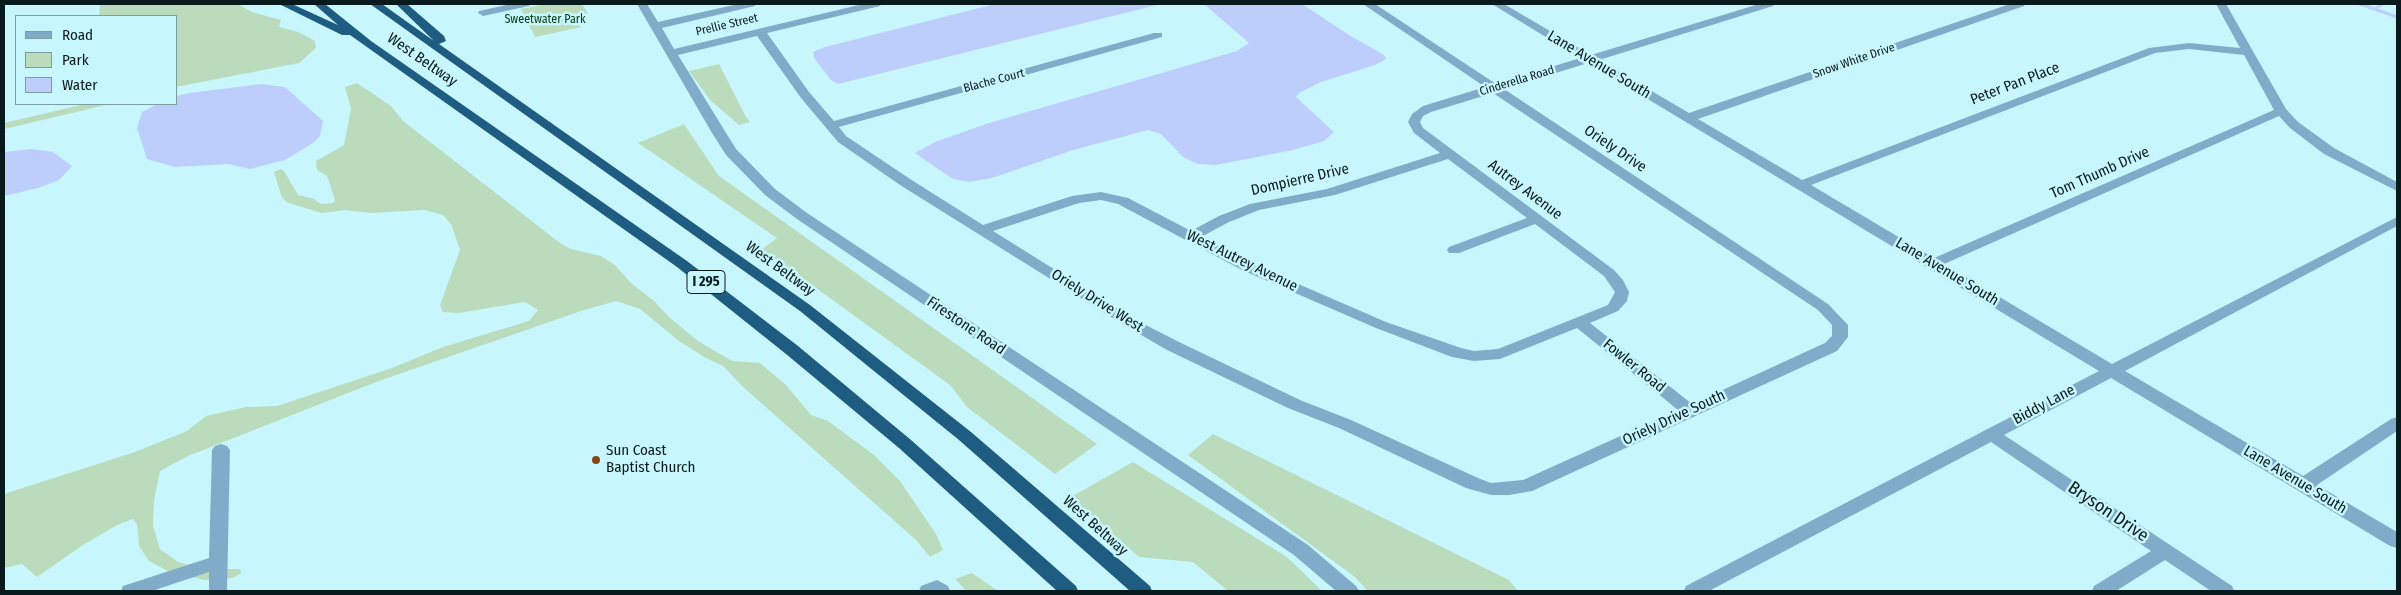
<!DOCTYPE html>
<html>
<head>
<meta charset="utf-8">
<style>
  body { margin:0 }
  #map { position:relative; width:2401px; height:595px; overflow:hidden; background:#c8f6fd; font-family:"Fira Sans Condensed",sans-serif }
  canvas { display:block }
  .frame { position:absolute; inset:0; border:5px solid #091a1d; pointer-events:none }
  .legend { position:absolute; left:15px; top:15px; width:162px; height:90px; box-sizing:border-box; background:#c8f6fd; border:1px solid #7c9ea3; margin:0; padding:6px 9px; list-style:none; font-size:15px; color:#091a1d }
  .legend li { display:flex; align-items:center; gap:10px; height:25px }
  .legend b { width:25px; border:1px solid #7c9ea3 }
</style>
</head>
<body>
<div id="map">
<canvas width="2401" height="595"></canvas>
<div class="frame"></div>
<ul class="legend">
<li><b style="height:6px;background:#80acca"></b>Road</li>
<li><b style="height:14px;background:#badcbc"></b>Park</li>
<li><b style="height:14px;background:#becefc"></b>Water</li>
</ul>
</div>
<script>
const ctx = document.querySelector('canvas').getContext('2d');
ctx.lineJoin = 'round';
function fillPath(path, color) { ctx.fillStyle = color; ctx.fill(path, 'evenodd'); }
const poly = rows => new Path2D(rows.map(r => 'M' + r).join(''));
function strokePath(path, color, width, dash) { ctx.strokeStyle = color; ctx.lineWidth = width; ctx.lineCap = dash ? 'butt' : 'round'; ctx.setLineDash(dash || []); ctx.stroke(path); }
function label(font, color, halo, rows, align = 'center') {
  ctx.font = font + ' "Fira Sans Condensed",sans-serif'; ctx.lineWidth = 5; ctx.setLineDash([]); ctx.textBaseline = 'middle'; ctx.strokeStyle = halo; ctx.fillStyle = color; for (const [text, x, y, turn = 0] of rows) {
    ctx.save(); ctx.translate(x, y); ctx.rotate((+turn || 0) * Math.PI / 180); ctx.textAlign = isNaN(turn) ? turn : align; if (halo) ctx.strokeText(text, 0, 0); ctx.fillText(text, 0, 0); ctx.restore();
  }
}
const green = poly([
  [100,4,238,4,252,12,281,20,279,27,298,32,315,41,316,48,299,63,176,87,176,16,99,16],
  [546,4,582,4,588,14,576,17,581,27,535,37,521,9],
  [719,64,745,115,750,122,739,125,710,100,689,71],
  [357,83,391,106,403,121,560,243,571,249,601,256,615,265,631,283,654,301,669,317,698,341,732,361,760,363,786,385,811,415,828,421,874,455,900,481,936,534,943,550,930,557,916,540,742,386,723,366,706,358,679,341,640,309,616,301,584,310,376,382,188,456,160,471,154,500,153,526,160,549,178,562,206,569,240,569,241,573,233,578,205,580,170,572,149,561,139,546,137,524,133,519,117,525,83,545,37,577,22,564,4,568,4,494,135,452,187,431,206,416,246,407,277,406,392,368,443,347,529,321,538,310,525,302,459,313,443,312,440,305,460,250,451,224,443,215,425,210,370,213,346,210,321,213,286,202,281,195,274,172,281,169,284,171,298,195,312,198,321,204,333,203,335,200,327,176,317,170,316,161,344,145,351,109,345,87],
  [85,104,110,104,4,129,4,123],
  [684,124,719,176,1097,444,1055,474,967,407,950,385,762,249,777,238,638,143],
  [1213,434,1509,580,1518,591,1368,591,1355,577,1188,455],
  [1133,462,1287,557,1322,591,1228,591,1193,562,1139,557,1071,497],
  [972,573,998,591,966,591,955,579]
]);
const water = poly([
  [995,4,1161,4,838,84,831,80,814,58,813,52,825,47],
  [1204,4,1302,4,1349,35,1384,55,1386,59,1375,65,1321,82,1299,93,1296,97,1334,132,1324,141,1293,150,1216,165,1198,164,1183,157,1161,134,1148,130,1073,150,992,178,969,182,953,179,915,153,935,142,986,124,1237,51,1249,43],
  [261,84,285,87,323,121,320,136,313,143,285,160,250,169,228,164,175,167,147,159,137,128,142,112,157,104,176,104,176,96,190,93],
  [31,149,53,152,72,166,59,180,38,188,4,196,4,152]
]);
const stream = poly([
  [2360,4,2397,17],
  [2375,9,2382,4]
]);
const minor = poly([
  [511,4,530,4,529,6,483,16,478,13,479,11,511,4],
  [637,4,647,4,658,22,738,4,756,4,755,6,662,28,674,49,863,4,881,4,880,6,767,33,809,92,834,121,1154,33,1162,33,1162,37,839,127,846,136,910,179,983,225,1072,196,1101,192,1128,198,1191,231,1219,216,1250,204,1327,189,1440,153,1414,133,1408,122,1412,114,1423,106,1485,87,1363,4,1375,4,1496,84,1580,58,1492,4,1504,4,1591,55,1759,4,1774,4,1773,6,1599,60,1689,113,2010,4,2025,4,2024,6,1698,119,1802,180,2149,48,2189,43,2240,48,2216,4,2226,4,2286,109,2298,122,2334,148,2397,182,2397,191,2324,154,2290,128,2279,116,1944,264,2112,364,2397,217,2397,226,2125,371,2303,476,2391,419,2397,417,2397,431,2317,485,2397,532,2397,548,2390,546,2111,378,2004,435,2232,586,2234,591,2211,591,2165,560,2116,591,2092,591,2094,586,2151,551,1991,442,1709,591,1684,591,1686,586,2099,371,1588,63,1504,89,1828,304,1848,325,1848,337,1837,351,1532,491,1509,495,1491,495,1466,488,1339,428,1288,408,1167,350,1124,325,900,185,838,142,801,98,757,36,678,55,736,149,775,189,807,213,1308,545,1356,586,1359,591,1336,591,1294,555,797,219,765,195,726,155,712,133,637,4],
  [2189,49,2244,55,2274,110,1934,258,1811,185,2155,53,2189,49],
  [1493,93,1818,310,1832,325,1832,336,1825,343,1692,404,1590,323,1618,311,1627,301,1629,292,1623,280,1614,270,1423,128,1420,122,1423,116,1431,112,1493,93],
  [1448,159,1527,218,1449,247,1447,250,1449,253,1459,253,1535,224,1604,276,1615,292,1608,305,1498,349,1474,351,1461,348,1386,322,1252,264,1201,237,1229,222,1259,210,1335,195,1448,159],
  [1101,200,1118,204,1242,270,1376,328,1452,357,1474,361,1500,359,1577,328,1678,410,1523,480,1491,483,1478,478,1351,420,1300,400,1179,342,1134,319,993,231,1079,203,1101,200],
  [221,444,227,446,230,450,227,591,209,591,209,572,152,591,121,591,123,586,209,558,212,450,215,446,221,444],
  [937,580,948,586,950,591,919,591,921,586,937,580]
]);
const highway = poly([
  [279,4,292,4,338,25,314,4,325,4,371,41,687,261,798,346,911,440,1076,586,1078,591,1057,591,899,448,786,354,677,267,350,35,342,35,279,4],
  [370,4,382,4,434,41,396,4,407,4,444,36,446,41,439,44,810,305,971,432,1150,586,1152,591,1130,591,959,440,800,311,370,4]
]);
const markers = [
  [596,460,5,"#884712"]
];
const farParknames = [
  ["Sweetwater Park",545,20]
];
const farStreetnames = [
  ["Prellie Street",727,25,-13],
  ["Snow White Drive",1854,61,-19],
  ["Blache Court",994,81,-15],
  ["Cinderella Road",1517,81,-17]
];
const shields = [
  [706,282,38]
];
const shieldNames = [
  ["I 295",706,282]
];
const streetNames = [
  ["West Beltway",422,60,35],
  ["Lane Avenue South",1599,65,31],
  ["Peter Pan Place",2015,84,-21],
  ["Oriely Drive",1615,149,34],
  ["Tom Thumb Drive",2100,173,-24],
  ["Dompierre Drive",1300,180,-13],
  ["Autrey Avenue",1525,190,37],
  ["West Autrey Avenue",1242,261,26],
  ["West Beltway",780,269,36],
  ["Lane Avenue South",1947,272,31],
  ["Oriely Drive West",1097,301,32],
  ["Firestone Road",966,326,34],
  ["Fowler Road",1634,366,39],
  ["Biddy Lane",2044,405,-28],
  ["Oriely Drive South",1674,418,-25],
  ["Lane Avenue South",2295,480,31],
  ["West Beltway",1095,526,42]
];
const poiNames = [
  ["Sun Coast",606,451],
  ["Baptist Church",606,468]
];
const nearStreetnames = [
  ["Bryson Drive",2108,512,34]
];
fillPath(green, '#badcbc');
fillPath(water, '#becefc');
strokePath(stream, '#becefc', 3);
fillPath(minor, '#80acca');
fillPath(highway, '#1f5c81');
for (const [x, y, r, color] of markers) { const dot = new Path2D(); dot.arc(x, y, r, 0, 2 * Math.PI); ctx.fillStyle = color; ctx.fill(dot); strokePath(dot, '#c8f6fd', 2); }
label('12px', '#0b4116', '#c8f6fd', farParknames);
label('12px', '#091a1d', '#c8f6fd', farStreetnames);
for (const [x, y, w] of shields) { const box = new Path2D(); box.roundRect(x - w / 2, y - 11.5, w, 23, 4); ctx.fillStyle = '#c8f6fd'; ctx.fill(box); strokePath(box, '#091a1d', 1); }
label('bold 14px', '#091a1d', null, shieldNames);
label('15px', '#091a1d', '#c8f6fd', streetNames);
label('15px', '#091a1d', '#c8f6fd', poiNames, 'left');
label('18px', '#091a1d', '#c8f6fd', nearStreetnames);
</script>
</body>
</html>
